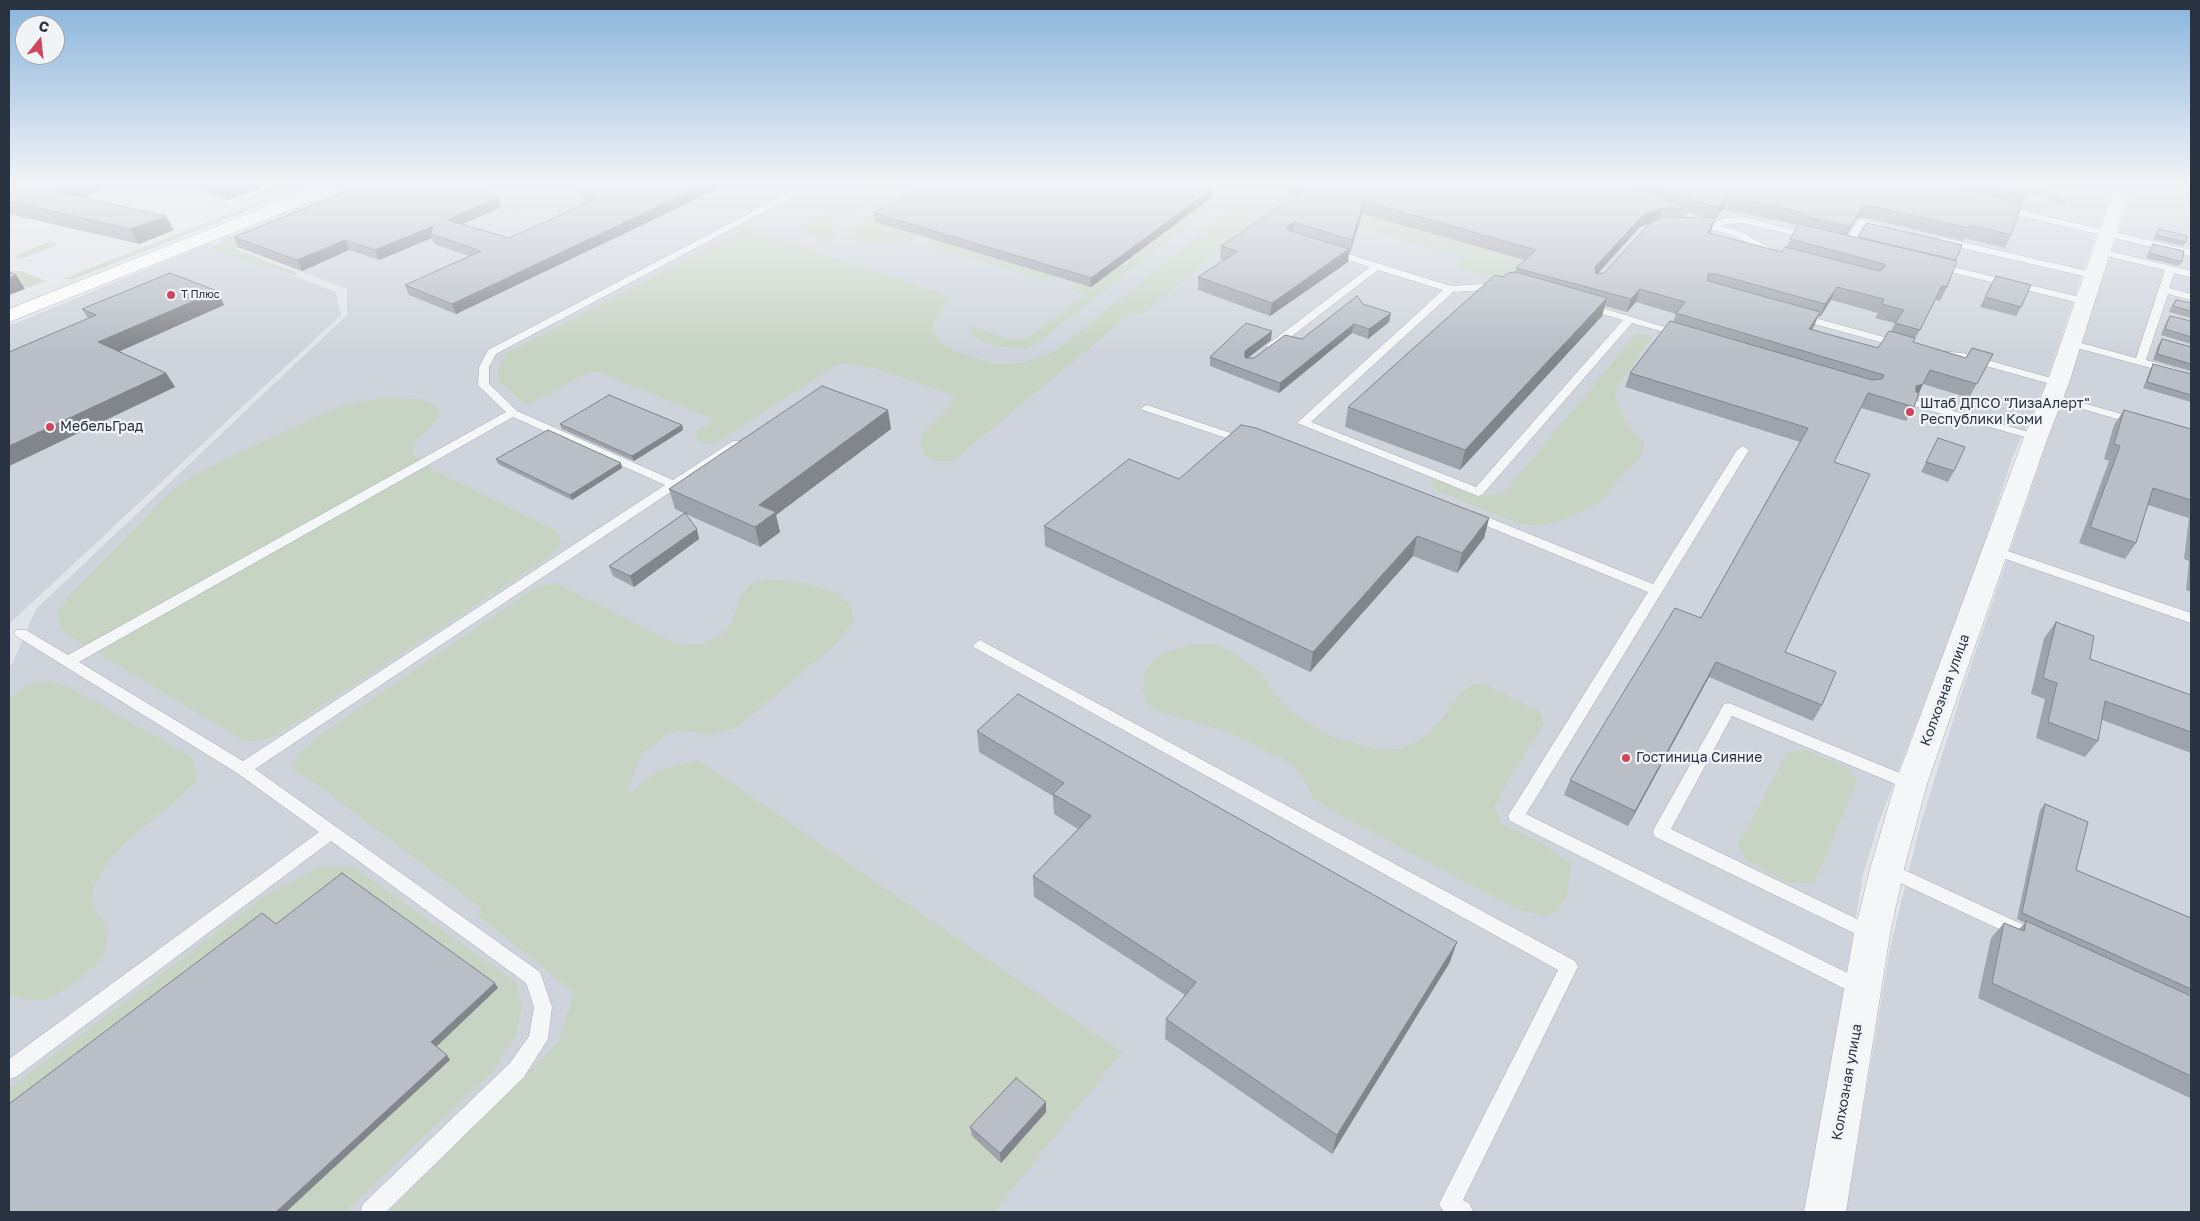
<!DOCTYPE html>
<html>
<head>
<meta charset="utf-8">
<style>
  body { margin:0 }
  #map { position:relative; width:2200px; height:1221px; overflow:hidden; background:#e1e5ea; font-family:"Golos Text",sans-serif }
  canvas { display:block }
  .frame { position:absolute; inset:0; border:10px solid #293342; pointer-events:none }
  .north { position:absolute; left:15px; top:15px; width:50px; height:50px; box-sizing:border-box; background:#f1f4f7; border:1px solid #a1a7af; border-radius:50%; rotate:16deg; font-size:14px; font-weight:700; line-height:20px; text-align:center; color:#293342 }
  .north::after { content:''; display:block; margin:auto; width:18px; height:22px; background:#cf465e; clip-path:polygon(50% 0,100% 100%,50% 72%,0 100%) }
</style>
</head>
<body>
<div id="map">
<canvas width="2200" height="1221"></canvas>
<div class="frame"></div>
<div class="north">С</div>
</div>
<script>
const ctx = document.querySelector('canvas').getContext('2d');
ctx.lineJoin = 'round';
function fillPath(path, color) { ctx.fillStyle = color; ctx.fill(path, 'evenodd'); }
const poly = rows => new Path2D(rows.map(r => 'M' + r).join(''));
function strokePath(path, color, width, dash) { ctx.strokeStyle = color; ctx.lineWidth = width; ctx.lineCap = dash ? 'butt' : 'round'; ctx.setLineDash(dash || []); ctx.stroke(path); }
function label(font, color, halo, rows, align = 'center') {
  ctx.font = font + ' "Golos Text",sans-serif'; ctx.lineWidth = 4.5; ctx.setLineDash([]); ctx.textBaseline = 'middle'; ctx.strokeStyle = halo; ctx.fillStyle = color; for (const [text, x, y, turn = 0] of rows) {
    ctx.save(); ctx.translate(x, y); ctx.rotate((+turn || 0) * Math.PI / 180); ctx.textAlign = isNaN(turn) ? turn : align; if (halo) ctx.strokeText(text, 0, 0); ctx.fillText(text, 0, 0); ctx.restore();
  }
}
const built = poly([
  [360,183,2117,183,2091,249,2044,388,2013,456,1982,551,1879,822,1863,875,1806,1212,9,1212,9,667,12,664,36,609,347,315,347,289,218,240],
  [2135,183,2191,183,2191,1212,1846,1212,1890,948,1921,822,1962,692],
  [210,243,336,292,341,315,9,624,9,326]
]);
const green = poly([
  [287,183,298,183,240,205,234,203],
  [369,183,382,183,233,244,238,247,235,249,298,273,294,275,263,264,256,265,213,248,213,246],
  [881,183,904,183,834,222,835,238,832,241,822,241,802,232,803,227,809,222],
  [1155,183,1238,183,1238,186,1036,344,1027,348,1003,347,984,342,972,336,969,326,1013,340,1027,339,1084,295,1073,290,1071,286],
  [1261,183,1298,183,1286,192,1530,262,1514,279,1491,279,1457,268,1456,263,1460,258,1458,256,1279,203,1144,313,1133,312,953,461,937,461,926,456,920,446,922,434,949,407,956,396,873,368,857,365,838,364,718,442,705,444,697,440,696,432,714,419,598,372,589,372,530,404,523,403,498,380,498,366,507,353,745,229,947,295,950,298,933,323,933,332,943,344,956,352,996,364,1022,363,1054,352,1259,188],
  [1959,183,2081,183,2069,208],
  [284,192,285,195,281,197,74,279,63,279],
  [898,201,922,236,912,240,883,244,863,243,857,240,855,236,856,226,859,222],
  [934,240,1056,276,1042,280,930,246],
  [51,241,57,244,55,246,27,257,20,259,14,256],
  [9,271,21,271,46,281,27,288,9,280],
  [1636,334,1648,334,1652,338,1617,387,1615,399,1628,426,1645,443,1642,454,1598,504,1566,519,1542,526,1520,524,1435,490,1432,482,1438,480,1459,490,1483,496,1504,493],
  [380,398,419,399,435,405,439,417,413,445,413,454,434,470,557,531,562,543,551,556,277,735,261,741,245,741,78,642,61,628,57,612,74,590,175,488,203,471,242,451,338,407],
  [769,579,804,583,837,593,852,607,853,623,835,645,738,727,708,735,684,730,668,734,642,754,628,787,629,793,659,770,699,760,1122,1052,994,1212,389,1212,559,1041,574,993,476,914,482,909,312,781,291,768,299,753,321,734,536,587,556,583,679,645,701,644,723,634,733,619,739,598,751,583],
  [1191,644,1215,644,1235,654,1259,671,1272,691,1292,712,1332,737,1381,750,1400,749,1428,735,1461,693,1473,684,1486,685,1540,712,1544,724,1503,789,1494,809,1502,824,1538,841,1571,864,1567,896,1557,911,1545,916,1516,909,1336,813,1314,799,1305,781,1292,764,1229,732,1159,712,1148,705,1143,691,1144,673,1151,663,1164,653],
  [49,681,68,686,192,757,197,778,185,793,127,841,109,861,93,887,91,902,108,928,105,953,94,967,73,984,50,998,31,1001,9,995,9,700,20,690,33,683],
  [1806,750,1850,769,1857,782,1814,883,1788,883,1746,860,1738,844,1788,752],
  [336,865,355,868,516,982,522,1006,517,1033,494,1070,345,1212,9,1212,9,1089,260,899,317,868]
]);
const stream = poly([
  [2017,191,2048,195,2063,203]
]);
const path = poly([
  [196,183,182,191,227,207],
  [498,203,519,209]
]);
const service = poly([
  [807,183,818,183,496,354,489,367,489,384,517,411,673,480,733,441,741,441,741,445,255,769,540,972,552,1007,548,1039,524,1077,386,1212,360,1212,363,1204,510,1063,529,1036,534,1007,526,983,331,841,16,1077,9,1079,9,1059,319,832,237,773,16,636,14,633,16,630,26,630,68,655,506,412,478,385,479,367,488,350,807,183],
  [513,417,665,485,243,761,79,662,513,417],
  [2002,206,2191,250,2191,256,1999,211,1999,207,2002,206],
  [1670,208,1714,223,1725,218,1743,217,1816,236,1811,239,1743,223,1727,224,1720,226,1737,230,1778,252,1778,256,1775,257,1731,234,1707,229,1706,226,1667,213,1666,211,1670,208],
  [1861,219,1889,227,1885,230,1864,225,1851,247,1845,247,1843,245,1857,222,1861,219],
  [1944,238,2092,272,2097,275,2092,278,1941,243,1939,241,1944,238],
  [2101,249,2191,271,2191,277,2174,273,2169,288,2191,294,2191,300,2168,294,2146,360,2191,373,2191,379,2066,345,2066,341,2070,340,2136,358,2165,270,2098,254,2098,250,2101,249],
  [1329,250,1335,250,1451,286,1499,283,1504,286,1499,289,1453,292,1311,422,1476,487,1623,320,1581,308,1581,304,1589,304,1687,334,1682,337,1632,323,1482,495,1478,496,1297,423,1443,290,1378,270,1275,349,1267,349,1267,345,1370,267,1329,254,1329,250],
  [1936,263,2084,298,2089,301,2084,304,1933,268,1933,264,1936,263],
  [1800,314,1906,343,1907,345,1902,348,1796,319,1795,317,1800,314],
  [1937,351,1962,353,2062,381,2063,383,2058,386,1957,358,1933,356,1933,352,1937,351],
  [2052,394,2142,420,2144,422,2138,425,2048,399,2048,395,2052,394],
  [1914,400,2040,435,2042,437,2036,440,1910,405,1910,401,1914,400],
  [1147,405,1249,439,1251,441,1249,443,1241,443,1143,410,1141,408,1147,405],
  [1743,446,1749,450,1526,814,1868,983,1870,989,1868,995,1861,997,1510,821,1508,816,1648,592,1467,518,1465,515,1467,512,1475,512,1653,584,1737,450,1743,446],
  [1996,547,2191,613,2191,623,1991,554,1989,551,1991,548,1996,547],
  [980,640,1575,961,1578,967,1575,973,1463,1200,1470,1204,1473,1212,1444,1212,1439,1204,1558,970,975,648,973,645,980,640],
  [1729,703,1917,780,1919,784,1917,788,1911,790,1905,788,1732,716,1671,829,1878,929,1881,934,1878,939,1872,942,1866,939,1655,837,1653,832,1655,827,1724,704,1729,703],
  [1887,862,2026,926,2029,931,2026,936,2020,939,2014,936,1881,874,1879,869,1881,864,1887,862]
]);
const minor = poly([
  [2170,183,2191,183,2191,191,2172,187,2170,183]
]);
const tertiary = poly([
  [2116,183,2132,183,2069,383,2048,437,1927,784,1904,869,1890,934,1846,1212,1804,1212,1854,934,1870,869,1895,784,2024,437,2047,383,2116,183]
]);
const primary = poly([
  [326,183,349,183,347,187,9,322,9,309,326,183]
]);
const wall = poly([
  [9,183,122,183,84,197,174,230,139,244,9,214],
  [179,183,273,183,228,200],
  [730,183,456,314,409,295,405,285,469,256,434,244,432,238,379,260,349,250,302,271,238,247,234,237,465,187,498,197,501,207,463,224,509,238,587,203,583,202,580,192],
  [1286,183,2020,183,2025,196,2021,203,2011,235,2005,248,1964,238,1963,241,1861,217,1856,219,1847,235,1947,287,1940,301,1935,300,1913,343,1966,358,1993,354,1969,398,1923,384,1919,393,1914,407,1906,421,1861,408,1834,462,1785,652,1822,705,1813,721,1709,677,1628,826,1564,795,1570,780,1701,618,1800,442,1625,387,1630,373,1673,322,1676,314,1636,302,1627,312,1605,306,1602,316,1460,470,1345,427,1348,407,1503,277,1516,272,1516,268,1525,260,1362,214,1350,253,1349,253,1348,262,1270,316,1198,290,1198,277,1224,260,1220,259,1221,246,1297,195,1285,192],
  [1723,209,1798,225,1790,239,1787,247,1782,252,1710,234,1715,219],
  [1688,212,1705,218,1686,218],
  [1650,223,1604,273,1597,274,1640,227],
  [1831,300,1878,313,1875,318,1895,323,1891,331,1878,348,1812,329,1818,317,1820,317],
  [1212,197,1091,287,875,222,874,213],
  [2159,229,2186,242,2183,246,2153,239],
  [2153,244,2182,262,2179,266,2146,258],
  [1996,276,2021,307,2016,316,1980,307],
  [217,291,224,305,119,351,166,373,175,387,9,466,88,318,82,309],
  [2176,300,2191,303,2191,318,2169,312,2172,305],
  [1363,304,1391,313,1389,322,1368,339,1352,333,1279,393,1210,366,1210,357,1271,340,1247,358,1254,358,1302,339],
  [2170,316,2191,321,2191,344,2161,335,2166,322],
  [2162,339,2191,347,2191,371,2153,360,2158,345],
  [2153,364,2191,374,2191,402,2143,388,2150,370],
  [2124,410,2191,429,2191,592,2186,590,2189,561,2184,559,2189,518,2148,505,2136,543,2125,559,2079,543,2109,461,2104,459,2114,425],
  [560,424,682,425,683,430,634,461,562,429],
  [891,429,776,515,780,532,760,547,686,514,699,539,634,587,613,576,609,566,684,513,675,509,669,489],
  [1938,438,1954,471,1948,482,1921,472],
  [496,459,622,468,572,500,498,464],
  [1179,479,1489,518,1484,538,1457,573,1413,556,1310,672,1045,546,1044,526],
  [2056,622,2090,659,2191,695,2191,753,2102,720,2098,741,2085,757,2036,738,2045,699,2031,694,2044,638],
  [977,731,1450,962,1332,1154,1165,1039,1166,1019,1185,995,1034,897,1033,876,1078,829,1054,814,1053,796,979,752],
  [2045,804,2076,870,2191,918,2191,993,2188,995,2191,996,2191,1102,2190,1102,2190,1098,1978,998,1991,938,2004,923,2019,929,2025,923,2017,919,2040,810],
  [1046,1102,1046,1112,1001,1163,972,1136,970,1127]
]);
const shadedWall = poly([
  [75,183,122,183,63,205,54,191],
  [228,183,273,183,228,200,221,186],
  [450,183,473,183,453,192],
  [708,183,730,183,456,314,452,304],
  [1212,189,1212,197,1091,287,1091,278],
  [1727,196,1723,209,1715,219,1711,231,1703,246,1708,233,1714,221,1718,208],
  [498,197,501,207,451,229,447,220],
  [1364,201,1362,214,1350,253,1352,240],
  [1867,205,1861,217,1856,219,1844,240,1850,227,1862,207],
  [1663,208,1659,220,1640,227,1592,280,1595,267,1644,214],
  [166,216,174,230,139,244,130,229],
  [1294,222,1293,235,1286,227],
  [433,226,431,234,432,238,379,260,375,250],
  [345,240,349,250,302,271,297,260],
  [1349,249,1348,262,1270,316,1272,303],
  [16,275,25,289,9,295,9,278],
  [1837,287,1831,300,1820,317,1825,304],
  [1640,289,1636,302,1627,312,1631,299],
  [217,291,224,305,107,357,98,342],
  [1607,298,1602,316,1460,470,1465,450],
  [1820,312,1814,326,1803,342,1809,329],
  [1391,313,1389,322,1368,339,1369,329],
  [1354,324,1352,333,1279,393,1280,383],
  [1272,331,1271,340,1244,361,1245,351],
  [166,373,175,387,9,466,9,446],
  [1923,384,1916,399,1916,386],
  [888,410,891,429,776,515,780,532,760,547,755,527,759,505],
  [682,425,683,430,634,461,632,456],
  [621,463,622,468,572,500,570,495],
  [1489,518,1484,538,1457,573,1462,553],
  [697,529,699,539,634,587,630,576],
  [1417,536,1413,556,1310,672,1313,652],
  [1716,662,1709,677,1628,826,1635,811],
  [1457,942,1450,962,1332,1154,1337,1135],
  [495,983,498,988,435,1048,431,1042],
  [447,1055,450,1060,286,1212,276,1212],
  [1046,1102,1046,1112,1001,1163,1000,1153]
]);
const building = poly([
  [9,183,75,183,54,191,166,216,130,229,9,201,9,183],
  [213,183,228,183,221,186,213,183],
  [368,183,452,183,498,197,447,220,509,238,598,198,580,192,601,183,708,183,452,304,405,285,481,251,431,234,433,226,375,250,345,240,297,260,234,237,368,183],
  [928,183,1189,183,1212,189,1091,278,874,213,928,183],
  [1299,183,1609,183,1643,192,1689,208,1663,208,1644,214,1595,267,1596,274,1604,273,1652,221,1664,217,1715,218,1708,233,1782,252,1785,247,1879,271,1886,266,1884,264,1790,239,1799,224,1957,261,1947,287,1942,286,1920,330,1895,323,1904,310,1882,304,1884,299,1837,287,1825,304,1716,274,1708,274,1708,281,1820,312,1809,329,1878,348,1889,331,1915,338,1913,342,1966,358,1972,348,1993,354,1977,384,1930,370,1923,384,1916,386,1916,392,1919,393,1914,407,1868,393,1834,462,1870,474,1785,652,1836,672,1822,705,1716,662,1635,811,1570,780,1675,608,1701,618,1808,428,1630,373,1670,321,1872,380,1882,379,1884,375,1676,313,1685,302,1640,289,1631,299,1516,268,1536,250,1364,201,1352,240,1294,222,1286,227,1290,231,1349,249,1272,303,1198,277,1238,251,1221,246,1310,186,1299,183],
  [1643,183,1939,183,2022,204,2011,235,1970,225,1969,228,1867,205,1862,207,1850,227,1803,216,1806,213,1727,196,1718,208,1643,183],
  [1969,183,2020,183,2029,185,2025,196,1969,183],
  [1867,223,1962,245,1956,260,1858,237,1867,223],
  [2159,229,2187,236,2186,242,2156,235,2159,229],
  [2153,244,2184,251,2182,262,2149,253,2153,244],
  [9,272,16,275,9,278,9,272],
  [1516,272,1607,298,1465,450,1348,407,1495,275,1503,277,1508,273,1516,272],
  [170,273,217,291,98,342,166,373,9,446,9,352,96,315,82,309,170,273],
  [1996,276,2031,285,2021,307,1985,297,1996,276],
  [1357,296,1363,304,1391,313,1369,329,1354,324,1280,383,1210,357,1246,323,1272,331,1245,351,1245,358,1254,358,1285,335,1302,339,1357,296],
  [2176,300,2191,303,2191,311,2173,306,2176,300],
  [2170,316,2191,321,2191,337,2165,329,2170,316],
  [2162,339,2191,347,2191,364,2157,354,2162,339],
  [2153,364,2191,374,2191,395,2147,382,2153,364],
  [822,386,888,410,759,505,776,512,755,527,669,489,822,386],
  [609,395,682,425,632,456,560,424,609,395],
  [2124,410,2191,429,2191,500,2153,488,2136,543,2090,527,2120,446,2114,444,2124,410],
  [1241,425,1256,428,1489,518,1462,553,1417,536,1313,652,1044,526,1129,459,1179,479,1241,425],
  [548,430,621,463,570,495,496,459,548,430],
  [1938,438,1965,447,1954,471,1926,462,1938,438],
  [685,513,697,529,630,576,609,566,685,513],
  [2056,622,2094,636,2090,659,2191,695,2191,732,2105,701,2098,741,2048,722,2057,683,2043,678,2056,622],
  [1018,694,1457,942,1337,1135,1166,1019,1196,982,1033,876,1091,816,1053,794,1064,783,977,731,1018,694],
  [2045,804,2088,822,2076,870,2191,918,2191,989,2022,913,2045,804],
  [342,873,495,983,431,1042,447,1055,276,1212,9,1212,9,1104,262,913,276,924,342,873],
  [2026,921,2191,996,2191,1076,1992,983,2004,923,2024,931,2026,921],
  [1016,1078,1046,1102,1000,1153,970,1127,1016,1078]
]);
const markers = [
  [171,295,5,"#cf465e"],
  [1910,412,5,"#cf465e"],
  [50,427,5,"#cf465e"],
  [1626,758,5,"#cf465e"]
];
const farPoinames = [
  ["Т Плюс",181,295]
];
const poiNames = [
  ["Штаб ДПСО \"ЛизаАлерт\"",1920,404],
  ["Республики Коми",1920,420],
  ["МебельГрад",60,427],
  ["Гостиница Сияние",1636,758]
];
const streetNames = [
  ["Колхозная улица",1945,690,-70],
  ["Колхозная улица",1847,1082,-80]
];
fillPath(built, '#cfd4dc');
fillPath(green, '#c7d4c3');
strokePath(stream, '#9cb4ca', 5);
strokePath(service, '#a6acb4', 1);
strokePath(minor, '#a6acb4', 1);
strokePath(tertiary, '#a6acb4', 1);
strokePath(primary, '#a1aab6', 1);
strokePath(path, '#bfc3c9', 2, [2.5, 2.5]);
fillPath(service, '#f4f6f8');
fillPath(minor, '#f4f6f8');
fillPath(tertiary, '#f4f6f8');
fillPath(primary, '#fff');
fillPath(wall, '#9fa3ab');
fillPath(shadedWall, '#82858b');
fillPath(building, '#b9bec7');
strokePath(building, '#82858b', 1);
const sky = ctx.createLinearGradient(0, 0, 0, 354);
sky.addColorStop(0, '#89b4dc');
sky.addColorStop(0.52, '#f2f3f6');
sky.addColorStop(1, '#f2f3f600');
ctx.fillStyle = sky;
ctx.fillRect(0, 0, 2200, 354);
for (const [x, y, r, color] of markers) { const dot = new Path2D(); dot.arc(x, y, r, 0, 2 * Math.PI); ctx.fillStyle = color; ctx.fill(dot); strokePath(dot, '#f1f4f7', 2); }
label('11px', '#293342', '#f1f4f7', farPoinames, 'left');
label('14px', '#293342', '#f1f4f7', poiNames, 'left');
label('14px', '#293342', '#f1f4f7', streetNames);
</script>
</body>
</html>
